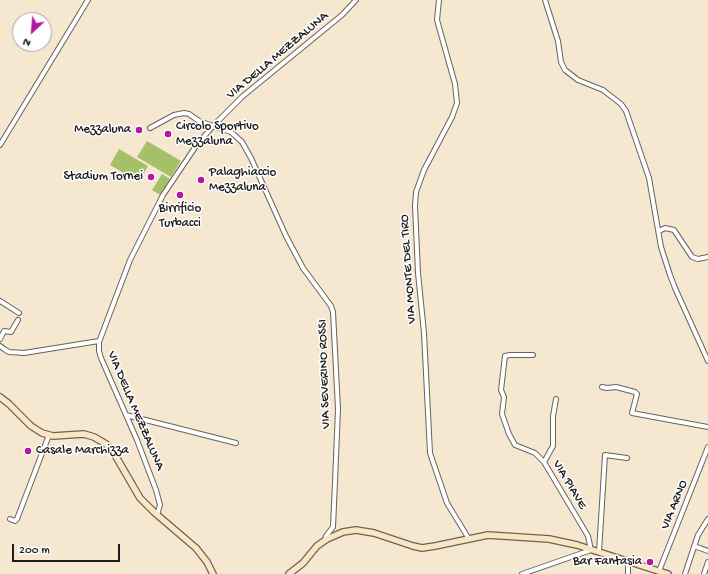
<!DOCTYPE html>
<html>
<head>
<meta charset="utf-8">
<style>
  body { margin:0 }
  #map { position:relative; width:708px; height:574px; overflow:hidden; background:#f5e7d0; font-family:"Gochi Hand",sans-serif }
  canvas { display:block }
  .north { position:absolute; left:12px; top:12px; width:40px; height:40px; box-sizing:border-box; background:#fff; border:1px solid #a4a4a4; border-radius:50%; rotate:206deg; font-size:11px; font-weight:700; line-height:16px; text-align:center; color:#1c1c1c }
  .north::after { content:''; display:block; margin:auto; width:14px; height:18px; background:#b5179e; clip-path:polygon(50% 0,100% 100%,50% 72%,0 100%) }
  .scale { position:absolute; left:12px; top:544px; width:108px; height:18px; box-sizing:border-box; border:2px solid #1c1c1c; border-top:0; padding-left:5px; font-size:12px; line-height:14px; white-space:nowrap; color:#1c1c1c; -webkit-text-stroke:3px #fff; paint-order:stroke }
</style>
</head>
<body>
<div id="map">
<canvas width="708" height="574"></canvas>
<div class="north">N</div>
<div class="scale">200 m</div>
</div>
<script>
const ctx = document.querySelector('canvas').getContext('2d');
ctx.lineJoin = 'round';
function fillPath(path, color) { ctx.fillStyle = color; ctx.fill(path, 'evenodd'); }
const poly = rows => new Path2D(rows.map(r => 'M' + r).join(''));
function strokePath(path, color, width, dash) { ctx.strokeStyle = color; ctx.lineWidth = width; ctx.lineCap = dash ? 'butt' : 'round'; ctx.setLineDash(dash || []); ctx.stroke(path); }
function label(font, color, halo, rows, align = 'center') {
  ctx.font = font + ' "Gochi Hand",sans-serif'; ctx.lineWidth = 3; ctx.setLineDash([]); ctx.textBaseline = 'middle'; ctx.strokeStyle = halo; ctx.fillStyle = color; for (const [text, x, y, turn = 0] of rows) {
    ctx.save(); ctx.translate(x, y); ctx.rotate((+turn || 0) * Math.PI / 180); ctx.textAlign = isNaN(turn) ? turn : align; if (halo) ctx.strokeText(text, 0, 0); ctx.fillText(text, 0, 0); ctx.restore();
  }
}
const green = poly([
  [147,141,181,161,171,177,137,157],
  [119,149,148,166,139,182,110,165],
  [162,174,170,179,160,195,152,190]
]);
const street = poly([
  [439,0,437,20,455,84,457,103,452,117,424,170,416,192,415,206,418,273,424,333,430,453,447,503,469,539],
  [545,0,558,41,561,62,565,70,578,80,603,90,621,104,626,111,649,178,661,247,670,275,675,288,708,361],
  [213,126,231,132,242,142,251,158,286,236,303,268,331,306,333,312,338,409,335,482,333,527,326,536,325,540],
  [213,126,243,96,342,15,356,0],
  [150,128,174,115,184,113,189,114,199,121,213,126,196,146,163,195,130,260,99,342,99,351,101,358,137,440,156,490,160,505,157,515],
  [0,145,88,0],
  [659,231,665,228,674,230,692,257,698,259,708,257],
  [0,301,19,313],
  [0,339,4,331,11,332,18,320],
  [0,346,4,349,9,352,24,353,99,341],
  [602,387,607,388,616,387,635,392,637,394,632,413,708,427],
  [126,415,236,443],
  [544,462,553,446,553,416,556,399],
  [10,519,15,521,17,519,49,435],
  [694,546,708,551],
  [599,552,605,455,627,458],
  [659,571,708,447],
  [522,574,591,550,588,536,544,462,535,453,515,445,509,434,502,414,504,397,501,390,505,356,510,355,533,355],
  [628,574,628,561],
  [685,574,698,535,708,519],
  [704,574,708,562]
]);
const secondary = poly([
  [0,397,9,404,31,426,42,433,53,436,84,434,94,437,106,444,115,455,140,498,155,513,196,548,207,562,213,574],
  [289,574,303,563,317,546,327,539,343,532,356,530,374,533,413,546,422,548,435,546,488,535,549,539,577,545,668,574]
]);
const markers = [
  [139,130,4,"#b5179e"],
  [168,134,4,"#b5179e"],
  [151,177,4,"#b5179e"],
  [201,180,4,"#b5179e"],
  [180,195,4,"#b5179e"],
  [28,451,4,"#b5179e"],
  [650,562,4,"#b5179e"]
];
const streetNames = [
  ["VIA DELLA MEZZALUNA",278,56,-40],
  ["VIA MONTE DEL TIRO",409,269,-94],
  ["VIA SEVERINO ROSSI",325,374,-92],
  ["VIA DELLA MEZZALUNA",135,411,67],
  ["VIA PIAVE",569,485,59],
  ["VIA ARNO",675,505,-68]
];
const poiNames = [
  ["Circolo Sportivo",176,127],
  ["Mezzaluna",176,142],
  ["Mezzaluna",131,130,"right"],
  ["Palaghiaccio",209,173],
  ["Mezzaluna",209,188],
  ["Stadium Tornei",143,177,"right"],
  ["Birrificio",180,209,"center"],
  ["Turbacci",180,224,"center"],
  ["Casale Marchizza",36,451],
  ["Bar Fantasia",642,562,"right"]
];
fillPath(green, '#a4c168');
strokePath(street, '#68635b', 6);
strokePath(secondary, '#68635b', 8);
strokePath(street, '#fff', 4);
strokePath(secondary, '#fbe6c4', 5.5);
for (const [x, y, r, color] of markers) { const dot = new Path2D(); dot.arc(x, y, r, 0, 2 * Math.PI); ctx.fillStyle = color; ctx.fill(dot); strokePath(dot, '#fff', 1.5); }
label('13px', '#1c1c1c', '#fff', streetNames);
label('13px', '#1c1c1c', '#fff', poiNames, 'left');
</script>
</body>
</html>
